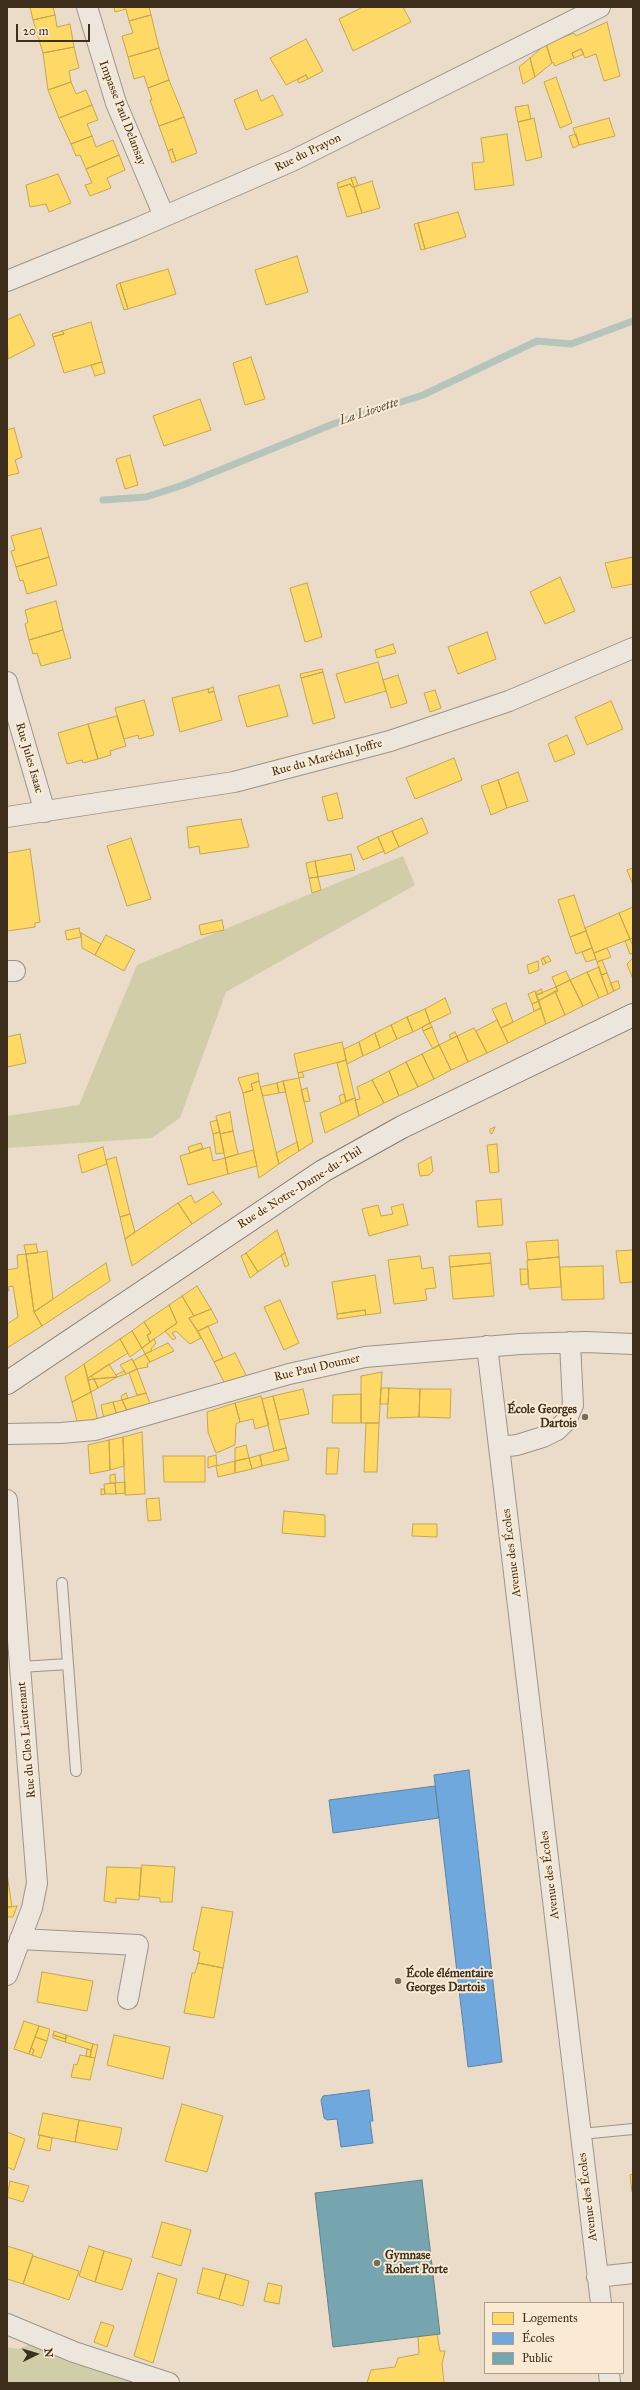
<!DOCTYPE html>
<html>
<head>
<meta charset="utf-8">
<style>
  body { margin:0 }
  #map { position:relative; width:640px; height:2390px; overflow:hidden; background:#eadcc9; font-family:"IM FELL Great Primer",serif }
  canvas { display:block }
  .frame { position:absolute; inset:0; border:8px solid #3d2f1c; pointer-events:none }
  .legend { position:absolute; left:484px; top:2302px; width:140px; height:72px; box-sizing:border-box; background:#faead3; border:1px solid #ae9f8a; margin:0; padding:5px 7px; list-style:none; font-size:12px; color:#3d2f1c }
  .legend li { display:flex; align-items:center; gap:8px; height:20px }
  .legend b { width:20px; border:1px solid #ae9f8a }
  .north { position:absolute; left:16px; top:2334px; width:40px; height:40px; -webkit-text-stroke:3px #faead3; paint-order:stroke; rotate:85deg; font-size:11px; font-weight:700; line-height:16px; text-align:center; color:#3d2f1c }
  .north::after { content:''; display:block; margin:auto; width:14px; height:18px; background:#3d2f1c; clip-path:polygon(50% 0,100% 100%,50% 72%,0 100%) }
  .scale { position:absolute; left:16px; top:24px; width:74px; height:18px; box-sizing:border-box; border:2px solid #3d2f1c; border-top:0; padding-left:5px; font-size:12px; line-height:14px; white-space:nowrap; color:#3d2f1c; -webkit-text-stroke:3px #faead3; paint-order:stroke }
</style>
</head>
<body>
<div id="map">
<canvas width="640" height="2390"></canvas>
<div class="frame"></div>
<ul class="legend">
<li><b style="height:11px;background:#ffd966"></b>Logements</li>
<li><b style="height:11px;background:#6fa8dc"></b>Écoles</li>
<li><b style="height:11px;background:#76a5af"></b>Public</li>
</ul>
<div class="north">N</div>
<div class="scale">20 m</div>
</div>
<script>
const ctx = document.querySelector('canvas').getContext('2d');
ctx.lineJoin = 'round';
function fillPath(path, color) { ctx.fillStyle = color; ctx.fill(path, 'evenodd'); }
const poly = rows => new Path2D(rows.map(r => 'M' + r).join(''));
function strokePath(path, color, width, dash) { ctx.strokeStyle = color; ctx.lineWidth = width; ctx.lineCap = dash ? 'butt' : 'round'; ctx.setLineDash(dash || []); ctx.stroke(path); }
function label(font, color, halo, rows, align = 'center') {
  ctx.font = font + ' "IM FELL Great Primer",serif'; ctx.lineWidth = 4; ctx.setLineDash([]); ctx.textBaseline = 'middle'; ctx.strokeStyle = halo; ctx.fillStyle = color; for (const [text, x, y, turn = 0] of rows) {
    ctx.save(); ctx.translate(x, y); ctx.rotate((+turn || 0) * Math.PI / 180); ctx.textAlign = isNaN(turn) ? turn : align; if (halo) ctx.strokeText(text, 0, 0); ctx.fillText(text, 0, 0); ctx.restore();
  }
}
const green = poly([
  [403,856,415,885,226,992,180,1118,152,1138,7,1148,7,1116,79,1105,137,965],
  [31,2344,137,2383,7,2383,7,2347,18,2349]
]);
const homes = poly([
  [30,7,53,7,55,15,33,20,30,7],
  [114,7,149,7,151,15,129,21,126,9,115,12,114,7],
  [363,7,403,7,411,22,353,51,339,19,363,7],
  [55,15,57,27,70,24,74,47,43,53,33,20,55,15],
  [151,15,159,48,128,57,122,36,133,33,129,21,151,15],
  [607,22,620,76,604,81,596,54,585,58,581,49,572,53,574,58,555,66,553,62,552,63,546,44,574,33,576,36,607,22],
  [306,39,323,71,308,79,306,75,286,85,270,58,306,39],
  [546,44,552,63,535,77,530,58,546,44],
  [74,47,79,68,69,71,71,82,48,90,43,53,74,47],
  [159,48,169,80,148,88,144,76,134,79,128,57,159,48],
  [581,49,584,54,574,58,572,53,581,49],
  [530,58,535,77,523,84,519,67,530,58],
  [306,75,308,79,299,83,297,80,306,75],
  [556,77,572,123,560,128,544,82,556,77],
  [169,80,184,117,159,126,150,100,152,100,148,88,169,80],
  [71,82,76,94,86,90,92,105,59,118,48,90,71,82],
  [257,90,261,101,273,95,283,115,246,130,234,100,257,90],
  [92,105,98,120,87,124,92,136,71,144,59,118,92,105],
  [528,105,531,119,518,122,515,107,528,105],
  [184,117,197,153,176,161,172,149,168,151,159,126,184,117],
  [534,118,542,157,526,161,518,122,534,118],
  [609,118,615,136,579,145,573,128,609,118],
  [507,134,514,185,475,190,472,163,484,162,481,138,507,134],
  [576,134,579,145,573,148,569,136,576,134],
  [92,136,96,147,113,140,119,155,86,169,80,155,76,156,71,144,92,136],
  [172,149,176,161,172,163,168,151,172,149],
  [119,155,125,170,107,178,111,188,90,196,85,185,92,183,86,169,119,155],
  [58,174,71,203,49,212,46,204,30,207,26,185,58,174],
  [355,177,358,185,354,187,351,178,355,177],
  [351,178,354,187,352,187,350,184,338,188,337,183,351,178],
  [372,181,380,208,362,213,354,187,372,181],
  [350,184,352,187,354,187,362,213,347,217,338,188,350,184],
  [458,212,466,237,425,249,418,223,458,212],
  [418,223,425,249,421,250,414,224,418,223],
  [297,256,308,292,266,305,255,270,297,256],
  [168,269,176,294,128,309,120,283,168,269],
  [120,283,128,309,124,310,116,285,120,283],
  [20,314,35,345,8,359,7,320,20,314],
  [91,322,102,362,64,373,53,337,64,334,62,331,91,322],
  [62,331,64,334,53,337,52,334,62,331],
  [251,357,265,399,245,405,233,363,251,357],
  [102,362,105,373,95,376,91,365,102,362],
  [200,399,211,430,164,446,153,416,200,399],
  [14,428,22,457,15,460,19,473,7,476,7,430,14,428],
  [130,455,138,485,125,489,116,459,130,455],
  [41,528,49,557,16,567,11,551,15,550,11,536,41,528],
  [49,557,57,585,27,594,23,580,20,581,16,567,49,557],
  [633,557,633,584,612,588,605,563,633,557],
  [560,577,575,611,545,624,530,592,560,577],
  [307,583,322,637,305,642,290,588,307,583],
  [56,601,63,630,29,640,25,624,28,622,25,610,56,601],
  [63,630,71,658,41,666,37,653,33,654,29,640,63,630],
  [487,632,496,659,458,674,448,647,487,632],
  [393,644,396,653,377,658,375,650,393,644],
  [378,662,386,691,345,703,336,674,378,662],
  [322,669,323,672,301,678,300,674,322,669],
  [323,672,335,718,313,724,301,678,323,672],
  [398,675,407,703,391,708,383,680,398,675],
  [279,685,288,716,247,727,238,696,279,685],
  [213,687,214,691,209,693,208,689,213,687],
  [208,689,209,693,214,691,222,720,180,732,172,698,208,689],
  [435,690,441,708,430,712,424,693,435,690],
  [144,700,154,735,139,739,138,735,124,739,115,708,144,700],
  [611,701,623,729,587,745,575,717,611,701],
  [117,716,126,746,110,751,111,755,98,759,88,724,117,716],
  [88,724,98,759,83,763,82,760,67,764,58,733,88,724],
  [567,735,575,754,555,762,548,744,567,735],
  [454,758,462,780,415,799,406,778,454,758],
  [518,772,528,801,507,808,498,780,518,772],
  [498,780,507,808,491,815,481,786,498,780],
  [337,793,343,818,328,821,322,797,337,793],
  [422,818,428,833,399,847,392,831,422,818],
  [241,819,249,847,200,854,199,846,189,848,187,827,241,819],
  [392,831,399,847,385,854,378,837,392,831],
  [378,837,384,851,363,860,357,847,378,837],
  [131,838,151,899,127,906,107,846,131,838],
  [30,849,40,922,35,923,35,927,7,931,7,853,30,849],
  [351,854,355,870,318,877,315,861,351,854],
  [315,861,318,877,309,878,306,863,315,861],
  [633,868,633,885,627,870,633,868],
  [318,877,321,890,312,893,309,878,318,877],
  [574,895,586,931,570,937,558,900,574,895],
  [633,907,633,938,630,939,619,913,633,907],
  [619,913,630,939,594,953,585,928,619,913],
  [222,920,224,930,201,935,199,925,222,920],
  [79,928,81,937,67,940,65,931,79,928],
  [586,931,592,948,576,954,570,937,586,931],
  [81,933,101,944,95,955,82,948,81,933],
  [106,935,135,950,124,971,95,955,106,935],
  [630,939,633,946,633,953,630,954,625,941,630,939],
  [592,948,596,959,586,962,582,952,592,948],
  [607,948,611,957,597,962,594,953,607,948],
  [548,956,551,961,546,963,543,958,548,956],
  [543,958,546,963,543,965,541,959,543,958],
  [633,958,633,979,627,964,633,958],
  [602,960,607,973,601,975,597,962,602,960],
  [538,961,539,970,529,974,527,965,538,961],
  [599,967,608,994,599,998,587,972,599,967],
  [566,971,570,980,556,987,552,977,566,971],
  [587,972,599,998,583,1006,570,980,587,972],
  [607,973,614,991,608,994,601,975,607,973],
  [570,980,583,1006,565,1015,555,991,558,991,556,987,570,980],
  [618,981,620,988,614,991,610,983,618,981],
  [556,987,558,991,538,1001,536,995,556,987],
  [541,989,543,993,536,995,536,992,541,989],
  [535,991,539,1001,532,1004,528,994,535,991],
  [555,991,565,1015,546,1024,538,1001,555,991],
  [445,998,451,1013,430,1023,425,1009,445,998],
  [539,1001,541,1008,534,1011,532,1004,539,1001],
  [506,1003,513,1022,501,1028,492,1009,506,1003],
  [541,1008,546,1024,508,1043,501,1028,541,1008],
  [425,1009,430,1023,413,1032,407,1017,425,1009],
  [407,1017,413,1032,397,1039,391,1025,407,1017],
  [497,1020,508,1043,487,1053,476,1031,497,1020],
  [430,1023,432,1027,423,1031,422,1027,430,1023],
  [391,1025,397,1039,380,1048,375,1033,391,1025],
  [432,1027,439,1045,433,1049,423,1031,432,1027],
  [474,1028,487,1053,468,1062,457,1036,474,1028],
  [455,1032,457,1036,451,1039,449,1035,455,1032],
  [375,1033,380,1048,363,1056,359,1042,375,1033],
  [20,1034,26,1063,7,1067,7,1037,20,1034],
  [457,1036,468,1062,451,1070,439,1045,457,1036],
  [342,1042,346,1060,298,1073,294,1054,342,1042],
  [359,1042,363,1056,347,1064,344,1049,359,1042],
  [439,1045,451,1070,434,1079,422,1054,439,1045],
  [422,1054,434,1079,418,1087,406,1062,422,1054],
  [346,1060,355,1098,346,1101,337,1063,346,1060],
  [406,1062,418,1087,399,1096,389,1071,406,1062],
  [389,1071,399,1096,384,1103,372,1080,389,1071],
  [302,1072,304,1077,299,1078,298,1073,302,1072],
  [258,1073,259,1081,251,1084,253,1090,243,1093,238,1078,258,1073],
  [299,1078,313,1142,299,1151,283,1081,299,1078],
  [372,1080,384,1103,359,1116,355,1100,360,1099,357,1087,372,1080],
  [259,1081,279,1164,259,1178,243,1093,253,1090,251,1084,259,1081],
  [283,1081,286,1092,279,1093,277,1083,283,1081],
  [277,1083,279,1093,263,1096,260,1087,277,1083],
  [307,1088,310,1101,304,1102,301,1090,307,1088],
  [344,1094,346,1101,341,1104,339,1096,344,1094],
  [355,1098,359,1116,325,1133,320,1113,355,1098],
  [230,1112,233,1131,220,1134,216,1116,230,1112],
  [217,1120,220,1132,213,1134,210,1122,217,1120],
  [495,1127,492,1134,490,1133,490,1129,495,1127],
  [233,1131,238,1154,225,1158,220,1134,233,1131],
  [220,1132,224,1153,216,1154,213,1134,220,1132],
  [297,1142,299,1151,279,1164,276,1153,297,1142],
  [201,1143,203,1148,190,1153,188,1147,201,1143],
  [497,1144,499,1172,490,1173,487,1145,497,1144],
  [103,1147,107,1164,82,1173,78,1155,103,1147],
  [210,1147,213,1161,225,1158,228,1174,188,1185,180,1156,210,1147],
  [253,1150,257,1166,228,1174,225,1158,253,1150],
  [116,1157,130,1214,120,1217,106,1160,116,1157],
  [431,1157,433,1171,429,1175,420,1176,418,1164,431,1157],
  [213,1192,222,1204,192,1224,178,1203,191,1195,195,1203,213,1192],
  [501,1199,503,1225,478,1227,476,1201,501,1199],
  [178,1203,192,1224,132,1266,125,1239,178,1203],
  [403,1204,408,1225,369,1236,362,1209,378,1205,381,1216,393,1214,391,1207,403,1204],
  [130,1214,135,1232,125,1239,120,1217,130,1214],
  [277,1230,285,1253,258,1272,246,1253,277,1230],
  [558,1240,559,1257,528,1260,526,1242,558,1240],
  [36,1244,38,1253,26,1254,24,1245,36,1244],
  [633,1250,633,1282,620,1283,616,1251,633,1250],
  [47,1251,53,1299,34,1312,26,1254,47,1251],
  [246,1253,258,1272,250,1278,241,1256,246,1253],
  [285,1253,289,1265,285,1267,281,1255,285,1253],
  [490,1253,491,1263,450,1267,449,1256,490,1253],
  [26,1254,34,1312,42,1326,7,1348,7,1324,18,1317,13,1286,8,1287,9,1291,7,1291,7,1270,18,1268,17,1255,26,1254],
  [420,1256,422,1269,433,1267,436,1288,425,1289,427,1300,394,1304,388,1260,420,1256],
  [559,1257,561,1287,529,1289,527,1260,559,1257],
  [106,1263,110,1281,42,1326,34,1312,106,1263],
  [491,1263,494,1296,453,1299,450,1267,491,1263],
  [603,1266,604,1299,562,1300,560,1267,603,1266],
  [520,1269,528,1269,528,1284,521,1285,520,1269],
  [375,1275,381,1313,366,1315,365,1310,337,1314,332,1282,375,1275],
  [197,1286,211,1309,194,1316,182,1296,197,1286],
  [182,1296,194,1316,189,1318,201,1338,190,1344,176,1331,172,1333,176,1338,173,1340,165,1331,177,1323,169,1305,182,1296],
  [280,1300,299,1343,284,1350,264,1307,280,1300],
  [169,1305,177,1323,150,1342,147,1335,151,1333,144,1322,169,1305],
  [211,1309,218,1322,198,1331,189,1318,211,1309],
  [365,1310,366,1315,337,1319,337,1314,365,1310],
  [144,1322,151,1333,147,1335,150,1342,142,1348,132,1331,144,1322],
  [208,1326,223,1358,214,1362,198,1331,208,1326],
  [132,1331,142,1348,130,1357,120,1339,132,1331],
  [120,1339,128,1353,88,1378,84,1364,120,1339],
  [154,1339,156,1343,151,1349,152,1351,145,1354,142,1348,154,1339],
  [168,1343,174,1351,150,1362,145,1354,168,1343],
  [235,1353,247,1377,225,1384,214,1362,235,1353],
  [145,1354,150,1362,147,1364,148,1367,137,1369,133,1361,145,1354],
  [132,1359,137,1369,126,1374,120,1365,132,1359],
  [84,1364,91,1392,72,1402,65,1377,84,1364],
  [109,1364,117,1377,94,1379,91,1376,109,1364],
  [137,1369,146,1393,137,1395,129,1373,137,1369],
  [124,1371,126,1374,117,1377,116,1375,124,1371],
  [382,1372,379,1423,361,1423,361,1376,382,1372],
  [91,1376,94,1379,88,1380,88,1378,91,1376],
  [117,1377,98,1388,94,1379,117,1377],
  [94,1379,98,1388,91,1392,88,1380,94,1379],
  [381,1388,389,1388,388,1404,380,1404,381,1388],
  [389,1388,420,1389,419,1417,387,1418,389,1388],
  [303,1389,309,1414,279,1420,273,1396,303,1389],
  [420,1389,451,1389,450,1418,419,1417,420,1389],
  [91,1392,98,1421,78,1425,72,1402,91,1392],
  [126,1393,128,1398,122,1400,121,1396,126,1393],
  [146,1393,151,1406,127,1410,122,1400,146,1393],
  [361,1394,361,1423,332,1423,333,1395,361,1394],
  [261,1396,269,1425,255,1429,253,1419,240,1422,235,1403,261,1396],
  [273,1396,286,1448,274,1451,262,1399,273,1396],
  [122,1400,128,1413,117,1416,113,1402,122,1400],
  [113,1402,117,1416,104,1419,101,1405,113,1402],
  [235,1403,240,1422,236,1424,235,1445,216,1453,208,1432,207,1412,235,1403],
  [366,1423,379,1423,377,1472,364,1472,366,1423],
  [142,1432,145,1494,125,1495,123,1437,142,1432],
  [123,1437,124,1466,110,1470,109,1440,123,1437],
  [109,1440,110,1470,90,1474,88,1445,109,1440],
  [246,1445,249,1458,235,1461,235,1448,246,1445],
  [286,1448,289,1460,262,1466,260,1455,286,1448],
  [327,1448,339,1448,337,1474,326,1474,327,1448],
  [216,1455,217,1465,208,1468,208,1457,216,1455],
  [260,1455,262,1466,252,1469,249,1458,260,1455],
  [163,1456,205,1456,205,1482,164,1482,163,1456],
  [249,1458,252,1469,235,1473,235,1461,249,1458],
  [235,1461,235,1473,218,1477,216,1466,235,1461],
  [115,1474,116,1483,110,1483,110,1475,115,1474],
  [125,1482,125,1493,116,1494,115,1483,125,1482],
  [115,1483,116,1494,105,1494,104,1484,115,1483],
  [101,1489,104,1489,105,1494,101,1495,101,1489],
  [159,1498,161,1520,148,1521,146,1499,159,1498],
  [284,1511,325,1515,325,1537,282,1533,284,1511],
  [413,1524,437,1524,437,1537,412,1536,413,1524],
  [142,1865,175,1867,172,1902,160,1902,160,1898,139,1896,142,1865],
  [107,1867,141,1868,139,1900,116,1898,116,1903,104,1901,107,1867],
  [7,1874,12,1907,7,1907,7,1874],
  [17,1906,13,1917,7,1917,7,1907,17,1906],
  [202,1907,233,1912,223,1968,198,1963,200,1952,193,1950,202,1907],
  [198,1963,223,1968,214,2018,184,2013,192,1973,195,1973,198,1963],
  [42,1972,93,1981,87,2011,37,2002,42,1972],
  [24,2021,39,2026,29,2054,14,2049,24,2021],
  [39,2026,50,2029,47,2041,35,2037,39,2026],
  [54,2031,66,2035,66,2039,53,2035,54,2031],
  [53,2035,66,2039,65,2042,53,2038,53,2035],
  [66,2035,93,2044,91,2050,65,2042,66,2035],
  [114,2035,170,2047,163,2079,107,2065,114,2035],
  [35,2037,47,2041,41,2058,32,2055,34,2050,31,2048,35,2037],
  [93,2044,98,2045,95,2058,90,2057,93,2044],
  [31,2048,34,2050,32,2055,29,2054,31,2048],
  [87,2049,91,2050,90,2057,86,2056,87,2049],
  [80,2055,95,2058,90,2080,71,2077,74,2064,77,2065,80,2055],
  [182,2104,223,2116,207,2172,165,2161,182,2104],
  [43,2113,79,2120,75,2142,38,2135,43,2113],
  [79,2120,122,2128,117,2150,75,2142,79,2120],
  [7,2132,25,2139,14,2170,7,2167,7,2132],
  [40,2135,52,2138,50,2151,37,2148,40,2135],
  [633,2174,633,2191,632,2192,630,2175,633,2174],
  [10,2181,29,2186,23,2202,7,2197,10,2181],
  [162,2222,191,2230,181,2266,152,2257,162,2222],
  [7,2246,33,2254,23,2284,7,2279,7,2246],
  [89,2246,104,2251,95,2282,79,2276,89,2246],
  [104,2251,132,2259,122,2290,95,2282,104,2251],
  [33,2256,79,2271,69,2300,23,2284,33,2256],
  [203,2268,226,2274,219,2299,197,2293,203,2268],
  [158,2273,177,2279,153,2363,134,2356,158,2273],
  [226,2274,249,2281,243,2306,219,2299,226,2274],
  [268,2283,282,2286,279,2304,264,2301,268,2283],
  [101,2322,114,2326,107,2347,94,2342,101,2322],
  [437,2334,440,2351,445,2351,442,2364,444,2383,367,2383,371,2370,395,2367,398,2358,419,2354,418,2336,437,2334]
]);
const schools = poly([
  [469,1770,502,2062,468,2067,434,1775,469,1770],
  [435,1786,439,1818,333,1833,329,1800,435,1786],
  [369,2090,373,2121,370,2121,373,2143,341,2147,337,2119,327,2120,324,2118,321,2100,323,2096,369,2090]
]);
const public = poly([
  [422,2180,440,2334,333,2347,315,2193,422,2180]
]);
const stream = poly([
  [103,500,146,497,183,485,333,424,423,395,537,341,571,344,633,321]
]);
const lane = poly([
  [62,1583,68,1664],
  [21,1667,68,1664,76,1771],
  [581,2134,633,2129]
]);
const street = poly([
  [87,7,116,103,164,216],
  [7,281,133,230,292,161,600,7],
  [7,682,45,812],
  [7,817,234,782,390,741,509,701,633,648],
  [7,971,15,971],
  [487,1346,601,2303],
  [7,1434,61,1433,95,1430,289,1374,365,1357,520,1344,586,1342,633,1344],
  [500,1447,517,1445,543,1437,557,1430,566,1421,573,1405,570,1342],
  [7,1500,37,1883,32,1908,7,1975],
  [20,1939,138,1945,128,1999],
  [597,2277,633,2273],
  [7,2324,74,2352,169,2383],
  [609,2373,610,2383]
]);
const secondary = poly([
  [7,1383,323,1171,402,1127,633,1015]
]);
const markers = [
  [585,1417,4,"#7a6c59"],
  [398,1981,4,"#7a6c59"],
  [377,2263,4,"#7a6c59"]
];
const streetNames = [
  ["Impasse Paul Delansay",122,113,69],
  ["Rue du Prayon",308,153,-26],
  ["Rue Jules Isaac",29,758,74],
  ["Rue du Maréchal Joffre",327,758,-15],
  ["Rue de Notre-Dame-du-Thil",300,1188,-32],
  ["Rue Paul Doumer",317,1368,-13],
  ["Avenue des Écoles",512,1553,-97],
  ["Rue du Clos Lieutenant",27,1740,-95],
  ["Avenue des Écoles",550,1875,-97],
  ["Avenue des Écoles",588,2197,-97]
];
const poiNames = [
  ["École Georges",577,1410,"right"],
  ["Dartois",577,1424,"right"],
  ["École élémentaire",406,1974],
  ["Georges Dartois",406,1988],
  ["Gymnase",385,2256],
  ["Robert Porte",385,2270]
];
const waterNames = [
  ["La Liovette",369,412,-18]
];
fillPath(green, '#d2cda9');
fillPath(homes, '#ffd966');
strokePath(homes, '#c5a650', 1);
fillPath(schools, '#6fa8dc');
strokePath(schools, '#6084a2', 1);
fillPath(public, '#76a5af');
strokePath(public, '#658283', 1);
strokePath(stream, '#b5c5bc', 7);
strokePath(lane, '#9e9487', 12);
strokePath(street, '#9e9487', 22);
strokePath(secondary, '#857c70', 24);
strokePath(lane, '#ede6dd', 10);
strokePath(street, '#ede6dd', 20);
strokePath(secondary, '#ede6dd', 22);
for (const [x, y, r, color] of markers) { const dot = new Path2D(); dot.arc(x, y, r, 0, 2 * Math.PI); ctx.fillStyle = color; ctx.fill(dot); strokePath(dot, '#faead3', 1.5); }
label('12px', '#3d2f1c', '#faead3', streetNames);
label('bold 12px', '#3d2f1c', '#faead3', poiNames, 'left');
label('italic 13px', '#555243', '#faead3', waterNames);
</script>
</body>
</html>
